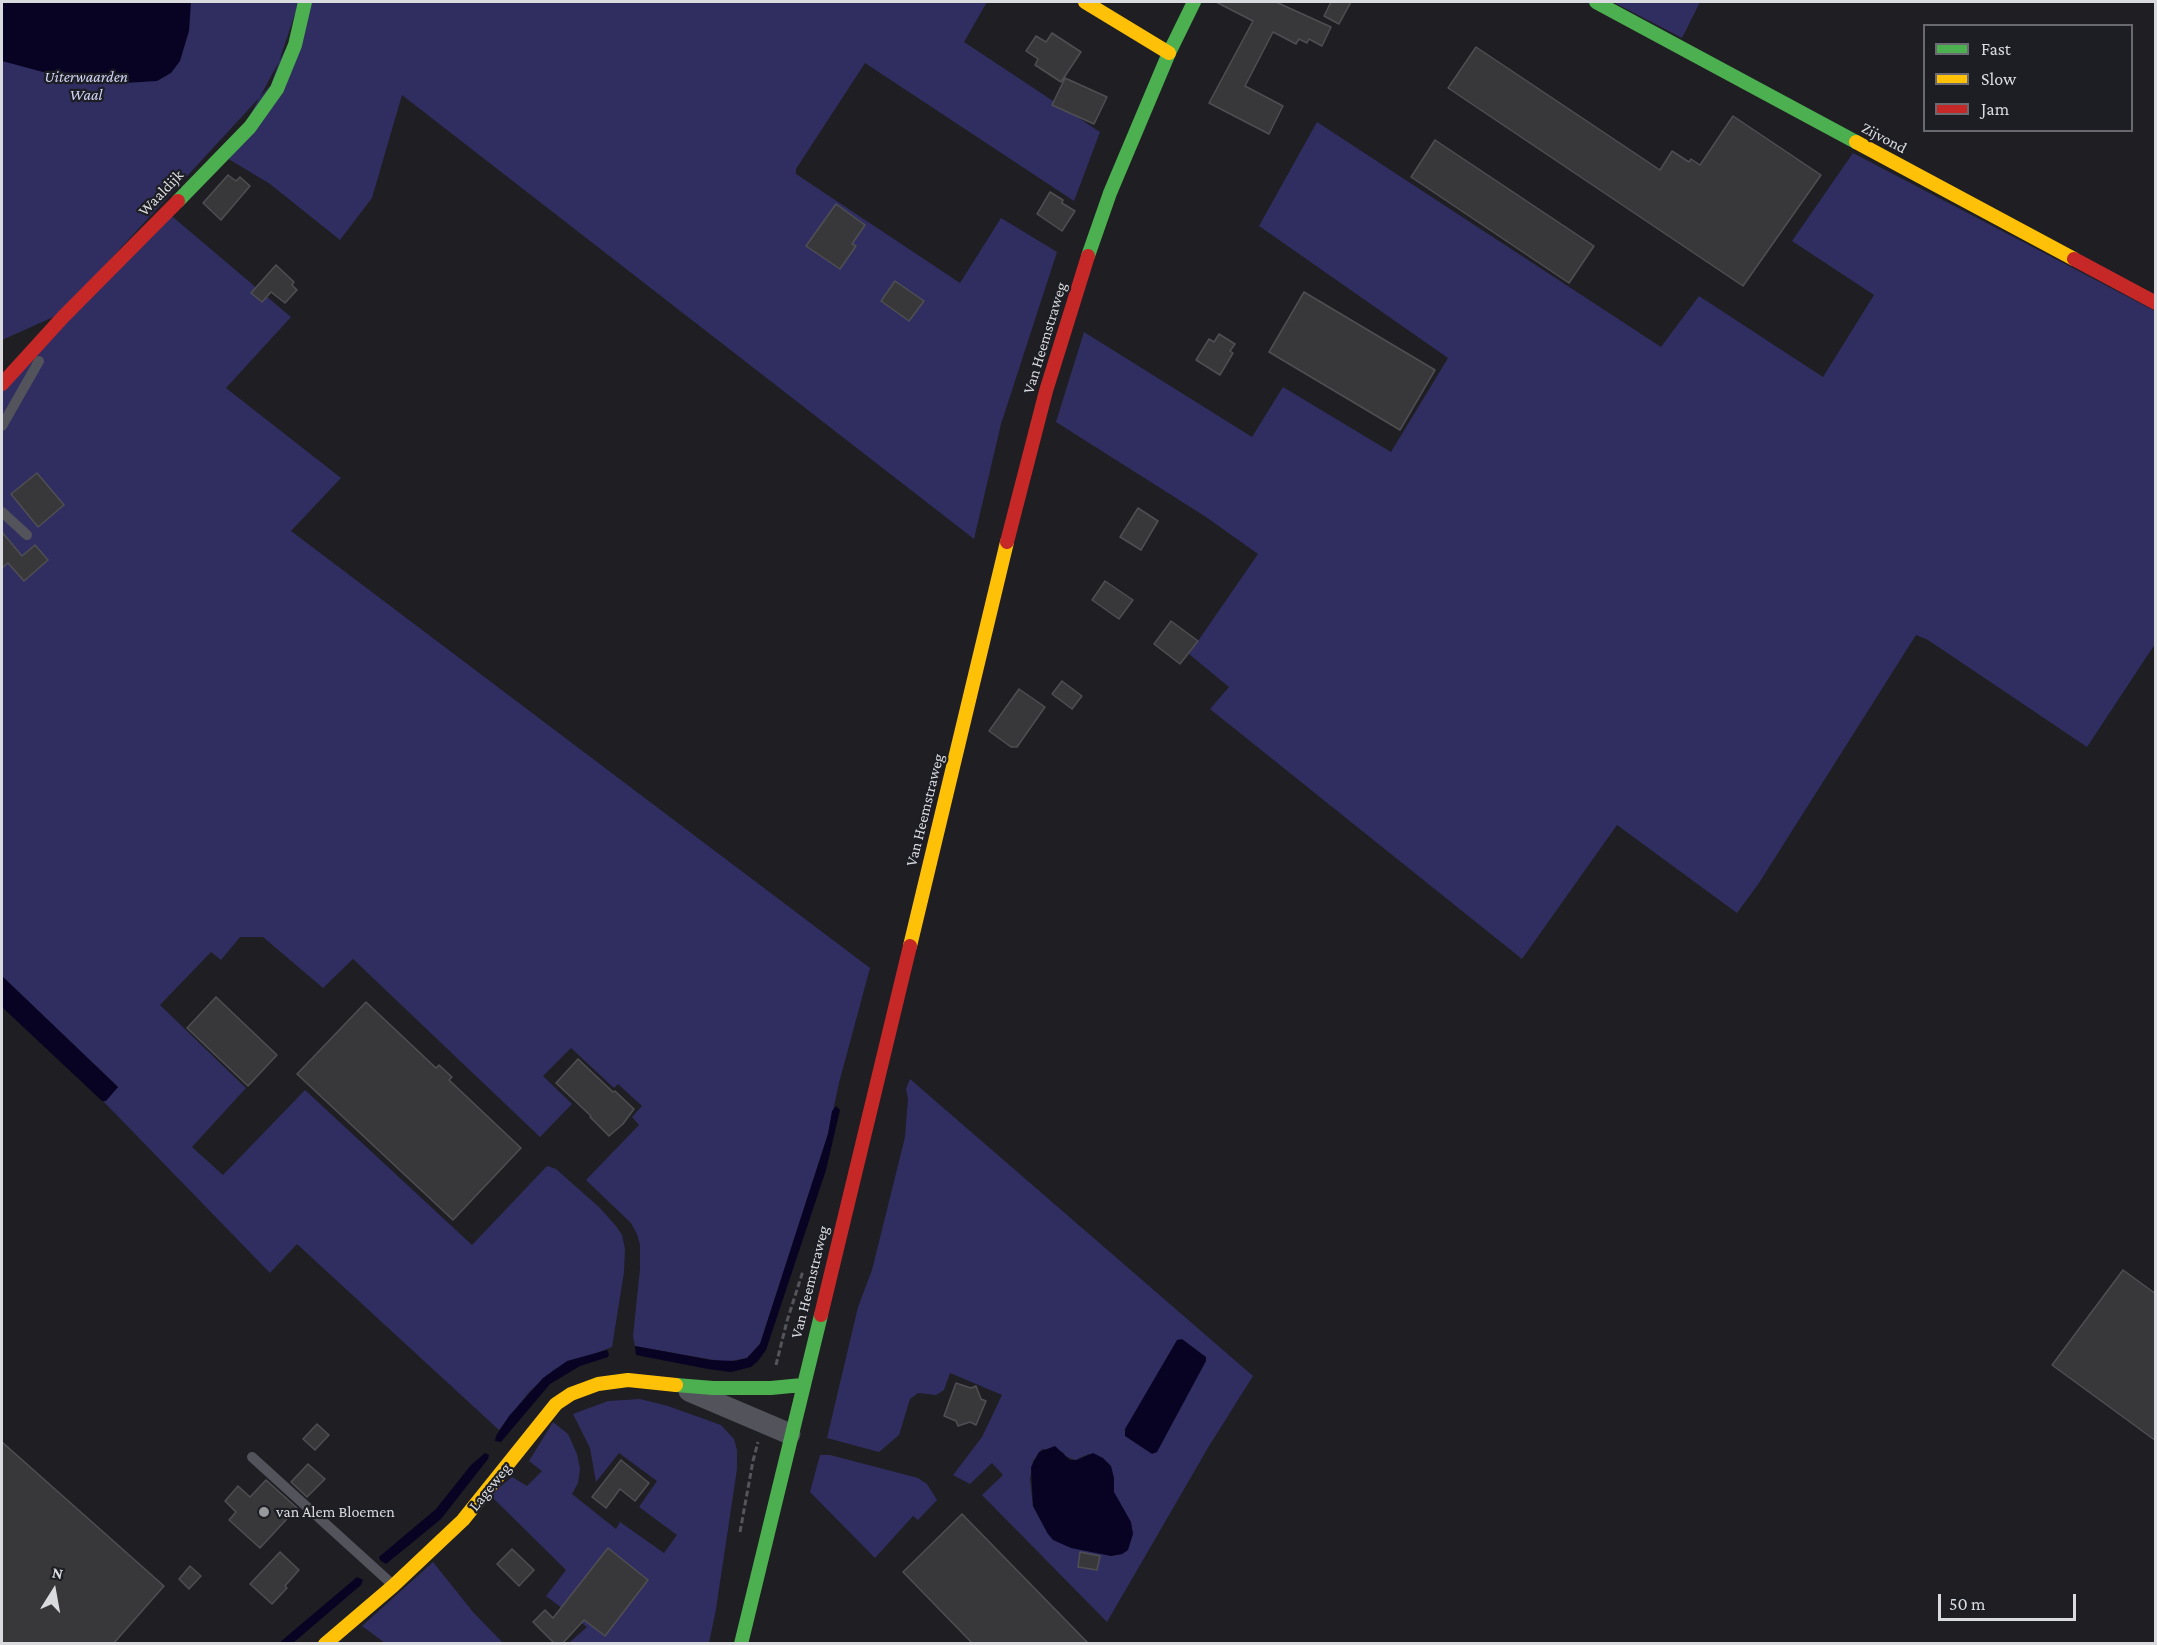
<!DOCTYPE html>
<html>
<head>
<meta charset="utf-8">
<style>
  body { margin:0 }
  #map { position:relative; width:2157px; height:1645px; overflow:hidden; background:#1e1e23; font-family:"Crimson Pro",serif }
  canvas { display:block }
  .frame { position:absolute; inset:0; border:3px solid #dadbdf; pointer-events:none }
  .legend { position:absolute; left:1923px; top:24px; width:210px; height:108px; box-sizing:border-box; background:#1d1d24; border:2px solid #69696f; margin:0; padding:8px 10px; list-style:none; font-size:18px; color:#dadbdf }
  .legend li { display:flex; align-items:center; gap:12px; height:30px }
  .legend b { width:30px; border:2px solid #69696f }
  .north { position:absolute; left:24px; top:1561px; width:60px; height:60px; -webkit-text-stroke:4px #1d1d24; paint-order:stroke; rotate:11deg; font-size:16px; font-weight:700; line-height:24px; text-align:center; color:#dadbdf }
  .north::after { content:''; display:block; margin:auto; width:21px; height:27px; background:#dadbdf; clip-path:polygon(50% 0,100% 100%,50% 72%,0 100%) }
  .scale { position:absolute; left:1938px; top:1594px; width:138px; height:27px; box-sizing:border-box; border:3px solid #dadbdf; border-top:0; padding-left:8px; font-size:18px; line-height:21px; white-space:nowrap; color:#dadbdf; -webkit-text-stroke:4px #1d1d24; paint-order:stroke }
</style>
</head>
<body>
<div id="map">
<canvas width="2157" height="1645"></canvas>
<div class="frame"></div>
<ul class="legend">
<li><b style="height:8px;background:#4caf50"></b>Fast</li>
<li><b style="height:8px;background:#ffc107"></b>Slow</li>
<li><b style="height:8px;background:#c62828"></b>Jam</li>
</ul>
<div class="north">N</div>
<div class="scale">50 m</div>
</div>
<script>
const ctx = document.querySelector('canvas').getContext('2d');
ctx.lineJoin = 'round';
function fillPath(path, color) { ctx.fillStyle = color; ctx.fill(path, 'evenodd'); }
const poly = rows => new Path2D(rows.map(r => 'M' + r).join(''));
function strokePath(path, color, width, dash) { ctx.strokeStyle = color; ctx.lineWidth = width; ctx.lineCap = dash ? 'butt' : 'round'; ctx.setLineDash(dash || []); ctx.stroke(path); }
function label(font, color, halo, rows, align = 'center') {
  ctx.font = font + ' "Crimson Pro",serif'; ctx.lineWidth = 4.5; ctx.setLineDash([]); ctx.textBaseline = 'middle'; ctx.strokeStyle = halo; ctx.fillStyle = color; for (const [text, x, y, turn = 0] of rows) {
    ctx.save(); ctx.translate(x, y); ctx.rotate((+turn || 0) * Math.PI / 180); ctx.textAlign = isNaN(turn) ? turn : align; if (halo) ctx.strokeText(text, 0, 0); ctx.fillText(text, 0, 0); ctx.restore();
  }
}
const green = poly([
  [2,2,299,2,271,85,60,314,2,340],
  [311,2,987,2,964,42,1100,132,1074,201,865,63,796,169,796,174,960,283,1001,218,1057,252,1001,424,974,539,402,95,372,198,340,240,270,184,227,158],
  [1613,2,1700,2,1682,38],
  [1317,122,1661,347,1699,296,1823,377,1874,295,1792,241,1853,153,2155,311,2155,644,2087,747,1928,640,1916,635,1759,883,1737,913,1617,825,1522,959,1210,709,1229,687,1189,654,1258,554,1206,517,1056,422,1084,332,1252,437,1283,387,1391,452,1448,358,1259,226],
  [167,212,291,317,226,388,341,478,291,531,870,968,839,1083,828,1134,760,1344,747,1358,725,1362,635,1346,633,1336,640,1269,640,1245,637,1234,631,1223,586,1180,639,1125,632,1117,642,1106,618,1084,614,1088,571,1048,543,1076,572,1104,540,1137,353,959,323,988,263,937,240,937,221,960,211,952,160,1005,246,1088,192,1147,223,1175,305,1090,472,1245,547,1166,556,1169,600,1208,616,1226,622,1235,625,1249,624,1272,612,1347,555,1369,530,1391,499,1430,297,1244,270,1273,104,1102,118,1087,2,976,2,389],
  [910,1079,1253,1376,1209,1446,1107,1622,982,1495,1003,1475,992,1463,970,1484,953,1475,982,1437,1002,1395,950,1373,944,1390,941,1392,936,1395,918,1393,910,1399,899,1435,879,1452,827,1438,858,1307,872,1270,905,1137,908,1099,906,1089],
  [1042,1449,1063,1452,1065,1456,1075,1460,1089,1454,1112,1470,1113,1489,1128,1550,1122,1554,1111,1556,1048,1534,1033,1506,1030,1479,1033,1461],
  [640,1399,668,1406,721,1425,734,1439,737,1450,737,1469,716,1609,709,1643,569,1643,587,1627,546,1596,566,1570,490,1495,512,1477,527,1486,542,1471,529,1461,553,1422,568,1434,577,1454,580,1469,578,1483,572,1494,616,1529,620,1522,664,1553,677,1535,639,1507,657,1481,619,1453,596,1482,590,1448,573,1414,608,1401],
  [820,1455,830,1455,918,1478,927,1484,937,1500,918,1520,913,1516,875,1558,810,1492],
  [433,1562,473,1612,503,1643,385,1643,362,1626]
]);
const water = poly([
  [2,2,191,2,189,31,180,61,171,73,157,81,124,83,75,73,43,72,2,61],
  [2,976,118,1087,106,1101,102,1101,2,1007],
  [836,1106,840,1110,826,1170,766,1350,758,1361,751,1367,731,1372,708,1369,636,1355,635,1346,711,1360,735,1361,747,1358,760,1344,828,1134,832,1111],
  [1182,1339,1206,1357,1206,1361,1157,1452,1152,1454,1125,1436,1125,1429,1177,1340],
  [607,1350,609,1354,608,1357,580,1366,550,1384,501,1442,495,1441,496,1436,509,1416,543,1378,567,1361],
  [1055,1446,1070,1460,1077,1460,1093,1453,1103,1458,1111,1466,1114,1478,1114,1492,1131,1522,1133,1534,1128,1550,1122,1554,1111,1556,1071,1548,1053,1540,1048,1534,1033,1506,1031,1467,1039,1452],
  [485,1453,489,1455,488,1459,441,1519,386,1564,380,1560,379,1557,436,1509,471,1465],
  [357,1577,363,1580,361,1585,293,1643,279,1643]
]);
const building = poly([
  [1216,2,1276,2,1331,27,1322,46,1309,39,1307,43,1299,39,1296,44,1273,32,1245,86,1283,106,1269,134,1209,103,1253,21,1216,2],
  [1331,2,1351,2,1339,24,1324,16,1331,2],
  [1052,33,1081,52,1061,82,1035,65,1038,59,1026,51,1036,36,1046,42,1052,33],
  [1476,47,1660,170,1672,151,1689,162,1691,159,1700,165,1733,116,1821,175,1743,286,1448,88,1476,47],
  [1065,78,1107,97,1094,124,1052,105,1065,78],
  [1435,140,1594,246,1569,283,1411,177,1435,140],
  [228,175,236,181,240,177,250,186,221,220,203,203,228,175],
  [1050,192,1063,200,1062,203,1075,211,1062,231,1037,214,1050,192],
  [836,204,865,225,852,244,856,246,840,269,806,246,836,204],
  [276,265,294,282,292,285,297,290,285,303,271,292,262,302,251,293,276,265],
  [895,281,924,301,909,321,881,301,895,281],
  [1304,292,1435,370,1400,430,1269,352,1304,292],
  [1219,334,1235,344,1230,351,1233,353,1220,375,1196,360,1209,339,1214,342,1219,334],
  [37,473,64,505,38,527,11,494,37,473],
  [1138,508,1158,521,1141,550,1120,537,1138,508],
  [2,532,22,556,35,545,48,560,24,581,8,563,2,568,2,532],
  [1105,581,1133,600,1119,619,1092,600,1105,581],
  [1171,621,1198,641,1180,664,1154,644,1171,621],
  [1062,681,1082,696,1072,709,1052,694,1062,681],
  [1019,689,1045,707,1017,747,1011,747,989,731,1019,689],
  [216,997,277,1055,248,1086,187,1028,216,997],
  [366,1002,436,1068,439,1065,452,1077,449,1080,521,1148,453,1220,297,1074,366,1002],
  [578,1059,613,1092,615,1091,634,1109,623,1124,609,1136,590,1117,591,1116,556,1083,578,1059],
  [2123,1270,2156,1294,2156,1441,2052,1365,2123,1270],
  [956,1383,971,1388,976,1386,981,1399,986,1401,976,1425,970,1422,958,1426,956,1421,944,1416,956,1383],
  [317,1424,329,1435,315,1450,303,1439,317,1424],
  [2,1442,164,1586,113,1644,2,1644,2,1442],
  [621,1460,649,1483,635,1501,620,1489,606,1508,592,1497,621,1460],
  [308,1464,325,1479,307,1497,291,1482,308,1464],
  [266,1480,297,1508,260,1548,229,1520,236,1512,225,1501,238,1486,250,1497,266,1480],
  [962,1514,1089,1644,973,1644,903,1572,962,1514],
  [608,1548,648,1580,605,1636,584,1620,562,1644,555,1644,533,1622,545,1610,553,1618,608,1548],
  [512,1549,534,1570,519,1586,497,1564,512,1549],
  [280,1552,299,1570,285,1586,287,1588,272,1604,250,1584,280,1552],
  [1080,1552,1100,1556,1097,1570,1078,1567,1080,1552],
  [190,1566,201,1576,189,1589,179,1579,190,1566]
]);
const path = poly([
  [776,1365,787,1321,803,1271],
  [740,1532,753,1461,758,1442]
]);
const lane = poly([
  [2,426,39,361],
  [2,512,27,535],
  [252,1457,393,1585]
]);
const street = poly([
  [689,1391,790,1434]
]);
const fast = poly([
  [1596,2,1856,142],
  [178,201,250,127,277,89,295,45,305,2],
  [1088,256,1110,193,1169,53,1194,2],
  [676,1385,713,1388,771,1388,802,1385],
  [741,1644,821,1315]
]);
const slow = poly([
  [1085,2,1169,53],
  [1856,142,2074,259],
  [910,946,1007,542],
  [325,1644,393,1586,463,1520,556,1404,571,1394,598,1384,628,1380,676,1385]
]);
const jam = poly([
  [2074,259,2156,303],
  [2,384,63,317,178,201],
  [1007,542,1046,391,1088,256],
  [821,1315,910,946]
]);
const markers = [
  [264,1512,6,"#98999d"]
];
const parkNames = [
  ["Uiterwaarden",86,77],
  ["Waal",86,95]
];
const streetNames = [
  ["Zijvond",1884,138,28],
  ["Waaldijk",161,193,-46],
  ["Van Heemstraweg",1045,338,-73],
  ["Van Heemstraweg",925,810,-76],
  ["Van Heemstraweg",810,1282,-76],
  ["Lageweg",490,1487,-51]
];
const poiNames = [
  ["van Alem Bloemen",276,1512]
];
fillPath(green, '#302e60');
fillPath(water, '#080323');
fillPath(building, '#38383b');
strokePath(building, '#4f4f53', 1.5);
strokePath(path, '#54555b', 3, [6, 3]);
strokePath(lane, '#53535c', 10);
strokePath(street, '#53535c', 21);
strokePath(fast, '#4caf50', 14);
strokePath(slow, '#ffc107', 14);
strokePath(jam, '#c62828', 14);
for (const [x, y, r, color] of markers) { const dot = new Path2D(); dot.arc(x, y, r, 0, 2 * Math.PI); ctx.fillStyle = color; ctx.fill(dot); strokePath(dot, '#1d1d24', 2); }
label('italic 16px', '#d0d3f7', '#1d1d24', parkNames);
label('16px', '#dadbdf', '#1d1d24', streetNames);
label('16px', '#dadbdf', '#1d1d24', poiNames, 'left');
</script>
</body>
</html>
